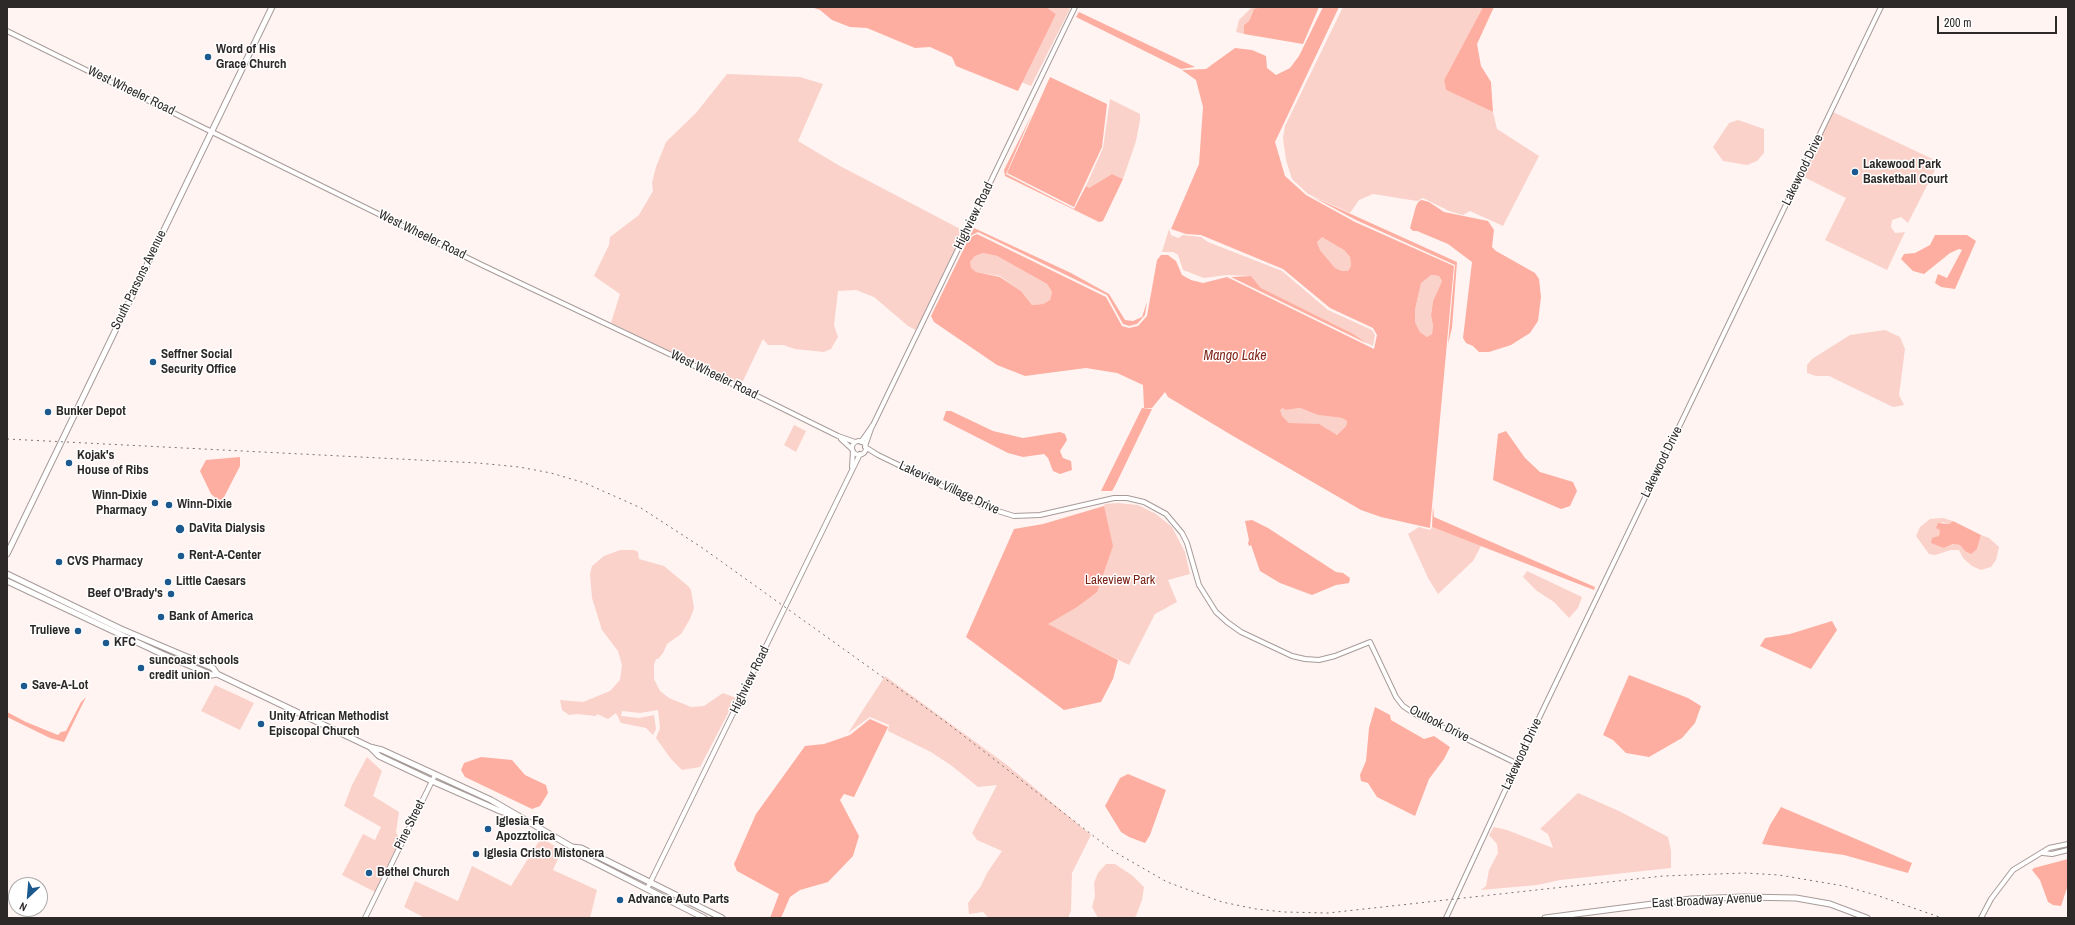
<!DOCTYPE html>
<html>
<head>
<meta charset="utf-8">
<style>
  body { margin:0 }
  #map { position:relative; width:2075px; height:925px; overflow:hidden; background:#fff4f2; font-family:"Archivo Narrow",sans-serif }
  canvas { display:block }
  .frame { position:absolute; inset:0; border:8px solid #2d2928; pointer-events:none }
  .north { position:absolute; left:8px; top:877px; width:40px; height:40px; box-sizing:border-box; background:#fff; border:1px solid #aba9a9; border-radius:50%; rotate:206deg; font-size:11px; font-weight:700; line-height:16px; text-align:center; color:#2d2928 }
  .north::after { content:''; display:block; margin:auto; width:14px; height:18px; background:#1b598f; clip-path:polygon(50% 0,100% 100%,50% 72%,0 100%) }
  .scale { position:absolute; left:1937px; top:16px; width:120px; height:18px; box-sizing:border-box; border:2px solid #2d2928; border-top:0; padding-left:5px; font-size:12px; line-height:14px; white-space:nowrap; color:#2d2928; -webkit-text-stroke:3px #fff; paint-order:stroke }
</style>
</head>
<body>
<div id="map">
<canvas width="2075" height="925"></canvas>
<div class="frame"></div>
<div class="north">N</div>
<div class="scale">200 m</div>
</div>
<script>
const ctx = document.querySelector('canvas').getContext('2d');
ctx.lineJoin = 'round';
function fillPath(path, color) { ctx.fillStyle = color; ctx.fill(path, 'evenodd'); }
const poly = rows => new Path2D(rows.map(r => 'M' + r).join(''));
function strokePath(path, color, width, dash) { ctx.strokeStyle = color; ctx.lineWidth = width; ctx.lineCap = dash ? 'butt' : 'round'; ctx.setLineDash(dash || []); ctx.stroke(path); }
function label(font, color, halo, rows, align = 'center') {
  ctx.font = font + ' "Archivo Narrow",sans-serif'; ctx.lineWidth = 3; ctx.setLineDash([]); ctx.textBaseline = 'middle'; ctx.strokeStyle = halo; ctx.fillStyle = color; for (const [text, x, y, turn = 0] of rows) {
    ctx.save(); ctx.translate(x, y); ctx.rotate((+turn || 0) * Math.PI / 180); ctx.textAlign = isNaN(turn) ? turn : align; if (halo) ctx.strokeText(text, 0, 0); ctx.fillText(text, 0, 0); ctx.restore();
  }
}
const green = poly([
  [1046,7,1066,7,1070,9,1031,86,1021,82,1056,14],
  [1252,7,1263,7,1252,13,1249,21,1244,25,1244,34,1236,32,1239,20],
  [1343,7,1483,7,1444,80,1446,90,1493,112,1497,129,1539,156,1503,226,1470,211,1463,215,1449,211,1423,198,1417,201,1373,194,1359,200,1350,213,1308,194,1292,179,1286,160,1283,138,1285,126],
  [727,74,800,77,823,84,798,141,840,166,964,231,916,330,908,326,874,297,856,290,838,291,834,325,838,337,831,349,824,352,795,349,783,345,768,345,763,339,741,385,611,323,620,294,594,276,609,245,610,237,639,215,653,191,652,183,656,167,666,142,696,113],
  [1110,99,1140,114,1140,120,1136,141,1123,179,1112,174,1089,188,1086,186,1103,148],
  [1833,112,1939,162,1908,223,1901,217,1892,220,1891,227,1895,233,1905,232,1887,270,1825,240,1846,198,1802,176],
  [1738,120,1764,129,1764,153,1757,161,1747,165,1723,161,1713,147,1729,123],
  [1169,229,1171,235,1178,238,1183,235,1201,237,1208,242,1282,271,1328,310,1372,330,1375,335,1373,346,1261,288,1251,276,1227,275,1204,278,1183,270,1178,255,1173,252,1162,252],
  [1322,236,1344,250,1350,257,1351,266,1348,271,1342,271,1335,268,1320,250,1317,242],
  [983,253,997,256,1047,284,1052,292,1050,300,1043,304,1032,305,1021,291,1000,276,976,272,970,268,970,262,975,256],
  [1431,275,1439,276,1442,281,1433,301,1431,315,1433,326,1432,334,1427,337,1420,332,1415,322,1415,310,1421,282],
  [1885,330,1900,337,1905,349,1899,395,1904,405,1893,407,1829,376,1816,376,1807,373,1807,365,1812,359,1850,335],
  [1283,408,1285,410,1300,408,1318,415,1342,418,1347,421,1346,426,1337,435,1330,432,1326,428,1289,423,1282,417,1279,410],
  [794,425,806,431,796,452,784,445],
  [1118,503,1138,505,1156,514,1172,527,1185,552,1190,574,1168,580,1177,602,1155,614,1129,665,1047,624,1105,504],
  [1943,518,1953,521,1949,524,1942,522,1939,536,1944,548,1954,544,1960,545,1965,551,1977,549,1981,535,1989,538,1999,547,1996,560,1991,567,1981,570,1972,566,1963,558,1959,550,1951,550,1935,555,1929,554,1916,536,1920,527,1930,519],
  [1419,527,1430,530,1432,527,1481,546,1473,561,1438,594,1428,578,1408,534],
  [620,550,634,550,638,552,639,559,664,566,688,586,691,590,694,608,690,619,681,634,667,644,663,653,658,659,656,659,654,665,654,679,660,691,669,698,691,707,704,706,723,693,736,698,700,767,682,770,671,759,656,738,660,728,658,710,640,713,622,711,621,716,639,718,654,715,656,729,653,735,646,728,621,723,616,713,608,719,597,714,596,716,577,714,569,715,562,710,560,700,583,702,610,691,620,680,622,665,618,651,602,630,592,598,590,574,592,566,604,556],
  [1527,571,1582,597,1578,608,1569,618,1554,602,1537,591,1523,577],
  [885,676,1007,765,1091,835,1072,873,1071,911,1068,918,989,918,983,912,969,914,968,903,981,886,987,873,1002,851,977,840,972,833,997,785,978,787,952,766,931,752,888,731,889,725,870,717,848,733],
  [215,685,254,703,240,730,201,711],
  [367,757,382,771,373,796,399,812,396,832,400,840,375,892,342,875,363,834,375,840,381,827,344,806,352,785],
  [1578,793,1619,811,1668,837,1671,851,1671,868,1560,880,1537,885,1481,890,1486,886,1489,870,1498,853,1497,844,1489,835,1494,827,1507,830,1553,848,1548,834,1540,829],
  [541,838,562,850,553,870,597,890,590,918,425,918,404,907,415,881,458,901,472,866,511,886],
  [1106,864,1115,864,1133,876,1144,887,1142,900,1136,916,1132,918,1098,918,1092,907,1095,896,1094,883,1098,873]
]);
const water = poly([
  [811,7,1046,7,1056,14,1018,91,956,66,952,57,930,47,915,48,867,28,850,27,832,20,820,10],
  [1263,7,1319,7,1303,44,1244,34,1244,25,1249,21,1254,9],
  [1323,7,1339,7,1275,142,1285,176,1306,195,1355,222,1454,266,1430,528,1381,517,1361,510,1233,436,1168,397,1165,392,1152,408,1144,408,1143,385,1117,373,1086,368,1025,376,997,365,934,322,931,316,969,238,977,234,1106,297,1122,326,1129,328,1138,326,1147,316,1157,260,1161,255,1168,255,1176,261,1182,275,1191,280,1203,283,1227,277,1374,349,1377,335,1373,328,1330,308,1283,269,1201,235,1186,234,1171,229,1199,164,1203,107,1196,80,1182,70,1206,69,1235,48,1252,50,1266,56,1267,68,1276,75,1290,68,1299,56],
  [1322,237,1344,250,1350,257,1351,266,1348,271,1342,271,1335,268,1320,250,1317,242],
  [983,253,997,256,1047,284,1052,292,1050,300,1043,304,1032,305,1021,291,1000,277,976,272,971,268,970,262,975,256],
  [1431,275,1439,276,1442,281,1433,301,1431,315,1433,326,1432,334,1427,337,1420,332,1415,322,1415,310,1421,283],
  [1283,408,1285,410,1300,408,1318,415,1342,418,1347,421,1346,426,1337,435,1319,424,1289,423,1282,416,1280,410],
  [1483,7,1494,7,1477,44,1481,66,1491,82,1493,112,1446,90,1444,80],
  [1079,12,1195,67,1181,69,1076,17],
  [1050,77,1107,104,1102,147,1074,207,1007,173],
  [1032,114,1006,174,1074,209,1086,186,1089,188,1112,174,1123,179,1103,221,1099,222,1005,176,1004,170],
  [1311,196,1457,262,1452,328,1448,344,1455,265,1356,220],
  [1422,200,1429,202,1444,212,1488,221,1494,230,1492,247,1496,251,1535,273,1539,279,1541,297,1538,321,1530,333,1511,345,1489,352,1479,352,1473,346,1466,343,1463,338,1472,262,1448,244,1417,231,1413,231,1410,228,1416,206,1419,201],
  [974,228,1071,273,1109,294,1125,320,1133,321,1142,317,1147,302,1145,315,1137,324,1129,326,1123,324,1107,295,978,232,970,236],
  [1935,235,1967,235,1976,241,1955,289,1941,287,1935,283,1938,274,1947,278,1962,250,1959,249,1950,253,1924,274,1913,271,1901,259,1904,254,1915,253,1930,245],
  [1251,276,1261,288,1353,334,1368,344,1231,277],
  [1142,408,1152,409,1115,486,1112,491,1101,491],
  [946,411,951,411,993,431,1023,438,1060,432,1065,434,1067,440,1060,451,1063,458,1071,461,1072,470,1060,474,1053,471,1048,458,1044,454,1023,457,1008,453,943,420],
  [1506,431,1525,458,1540,472,1573,482,1577,491,1570,506,1561,509,1493,480,1498,434],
  [240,457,240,466,222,501,219,501,211,494,200,471,206,460],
  [1104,506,1113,546,1097,592,1077,607,1048,624,1118,660,1113,679,1101,702,1064,710,966,637,1014,529,1043,524],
  [1433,506,1434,517,1595,587,1594,590,1432,527],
  [1252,520,1268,528,1336,572,1343,573,1350,578,1349,583,1336,585,1312,595,1280,583,1260,571,1251,545,1249,546,1248,543,1249,540,1245,521],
  [1953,521,1981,535,1977,549,1971,554,1965,551,1960,545,1953,544,1944,548,1931,543,1932,538,1939,536,1940,530,1936,528,1938,523,1949,524],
  [1832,621,1837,630,1811,669,1760,646,1765,638,1790,634],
  [1629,675,1688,698,1701,706,1695,723,1682,738,1649,757,1626,753,1613,740,1603,735],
  [86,697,64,742,50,738,7,717,7,712,26,722,58,735,61,732,66,731,81,702],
  [1375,707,1390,715,1391,720,1424,739,1434,736,1450,747,1444,759,1429,779,1415,816,1377,797,1368,783,1361,781,1360,775,1366,761,1369,728],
  [870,719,888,727,854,797,844,794,840,800,859,836,853,856,828,882,800,890,790,897,781,918,770,918,779,894,737,871,734,864,756,814,805,746,824,744,850,735],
  [481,757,512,760,525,775,546,785,548,793,540,806,532,809,465,777,461,770,464,763],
  [1128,774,1166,790,1150,835,1145,843,1129,837,1121,832,1105,806,1120,778],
  [1781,807,1849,836,1912,863,1908,873,1844,855,1762,844,1770,825],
  [2068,859,2068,885,2061,906,2053,905,2048,902,2040,880,2032,870,2034,868]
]);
const tertiary = poly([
  [7,31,482,265,741,388,838,436,855,442],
  [841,439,852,449],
  '852 448a7 7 0 1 1 14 0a7 7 0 1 1-14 0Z',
  [861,442,873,425,1075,7],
  [865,446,872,426],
  [865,447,878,455,985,507,1014,516,1040,515,1114,498,1127,498,1144,502,1166,514,1182,533,1187,543,1199,585,1216,612,1227,622,1241,632,1292,656,1305,659,1319,660,1335,656,1370,642,1396,697,1403,706,1415,714,1518,764],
  [852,467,853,451],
  [2043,853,2052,854,2068,850],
  [647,889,860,454],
  [365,918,435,775],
  [1446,918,1527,743,1881,7],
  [1981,918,1991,899,2013,870,2049,848,2068,844]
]);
const secondary = poly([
  [7,554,272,7],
  [7,574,121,629,213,668,217,674],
  [7,581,162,654,212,675,217,674,370,747,379,756,432,781,500,811,517,817],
  [370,747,382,750,491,800,572,847,581,848,722,918],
  [572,847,578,854,590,860,704,918],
  [1545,918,1691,899,1744,897,1796,898,1830,904,1867,918]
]);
const rail = poly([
  [7,439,478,463,519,467,551,473,585,483,641,508,701,547,947,723,1113,851,1167,882,1222,902,1256,909,1284,912,1328,913,1663,876,1745,873,1779,875,1844,886,1876,895,1942,918]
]);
const markers = [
  [208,57,4,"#1b598f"],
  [1855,172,4,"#1b598f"],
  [153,362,4,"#1b598f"],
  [48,412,4,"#1b598f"],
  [69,463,4,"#1b598f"],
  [155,503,4,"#1b598f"],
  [169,505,4,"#1b598f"],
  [180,529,5,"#1b598f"],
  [181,556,4,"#1b598f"],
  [59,562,4,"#1b598f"],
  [168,582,4,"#1b598f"],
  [171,594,4,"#1b598f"],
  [161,617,4,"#1b598f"],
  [78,631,4,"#1b598f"],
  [106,643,4,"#1b598f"],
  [141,668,4,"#1b598f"],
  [24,686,4,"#1b598f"],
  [261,724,4,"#1b598f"],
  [488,829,4,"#1b598f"],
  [476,854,4,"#1b598f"],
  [369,873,4,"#1b598f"],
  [620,900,4,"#1b598f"]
];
const poiNames = [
  ["Word of His",216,50],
  ["Grace Church",216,65],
  ["Lakewood Park",1863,165],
  ["Basketball Court",1863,180],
  ["Seffner Social",161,355],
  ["Security Office",161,370],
  ["Bunker Depot",56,412],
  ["Kojak's",77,456],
  ["House of Ribs",77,471],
  ["Winn-Dixie",147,496,"right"],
  ["Pharmacy",147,511,"right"],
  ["Winn-Dixie",177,505],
  ["DaVita Dialysis",189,529],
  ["Rent-A-Center",189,556],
  ["CVS Pharmacy",67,562],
  ["Little Caesars",176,582],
  ["Beef O'Brady's",163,594,"right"],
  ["Bank of America",169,617],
  ["Trulieve",70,631,"right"],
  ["KFC",114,643],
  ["suncoast schools",149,661],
  ["credit union",149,676],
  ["Save-A-Lot",32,686],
  ["Unity African Methodist",269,717],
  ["Episcopal Church",269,732],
  ["Iglesia Fe",496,822],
  ["Apozztolica",496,837],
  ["Iglesia Cristo Mistonera",484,854],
  ["Bethel Church",377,873],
  ["Advance Auto Parts",628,900]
];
const streetNames = [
  ["West Wheeler Road",131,91,26],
  ["Lakewood Drive",1803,170,-64],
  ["Highview Road",974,216,-64],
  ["West Wheeler Road",422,235,26],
  ["South Parsons Avenue",139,280,-64],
  ["West Wheeler Road",714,375,26],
  ["Lakewood Drive",1662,462,-64],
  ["Lakeview Village Drive",949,488,25],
  ["Highview Road",750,680,-64],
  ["Outlook Drive",1439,724,27],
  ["Lakewood Drive",1522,754,-65],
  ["Pine Street",410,825,-64],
  ["East Broadway Avenue",1707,901,-3]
];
const parkNames = [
  ["Lakeview Park",1120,581]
];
const waterNames = [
  ["Mango Lake",1235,356]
];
fillPath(green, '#fad2ca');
fillPath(water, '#feaea0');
strokePath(tertiary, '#a79b99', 6);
strokePath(secondary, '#a79b99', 7);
strokePath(tertiary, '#fff', 4);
strokePath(secondary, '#fff', 5);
strokePath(rail, '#787170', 1, [2, 4]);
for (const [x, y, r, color] of markers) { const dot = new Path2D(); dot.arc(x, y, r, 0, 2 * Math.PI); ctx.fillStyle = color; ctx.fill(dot); strokePath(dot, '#fff', 1.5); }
label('bold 13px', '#2d2928', '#fff', poiNames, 'left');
label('13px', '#2d2928', '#fff', streetNames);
label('13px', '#7a2014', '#fff', parkNames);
label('italic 14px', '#82271b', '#fff', waterNames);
</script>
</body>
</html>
